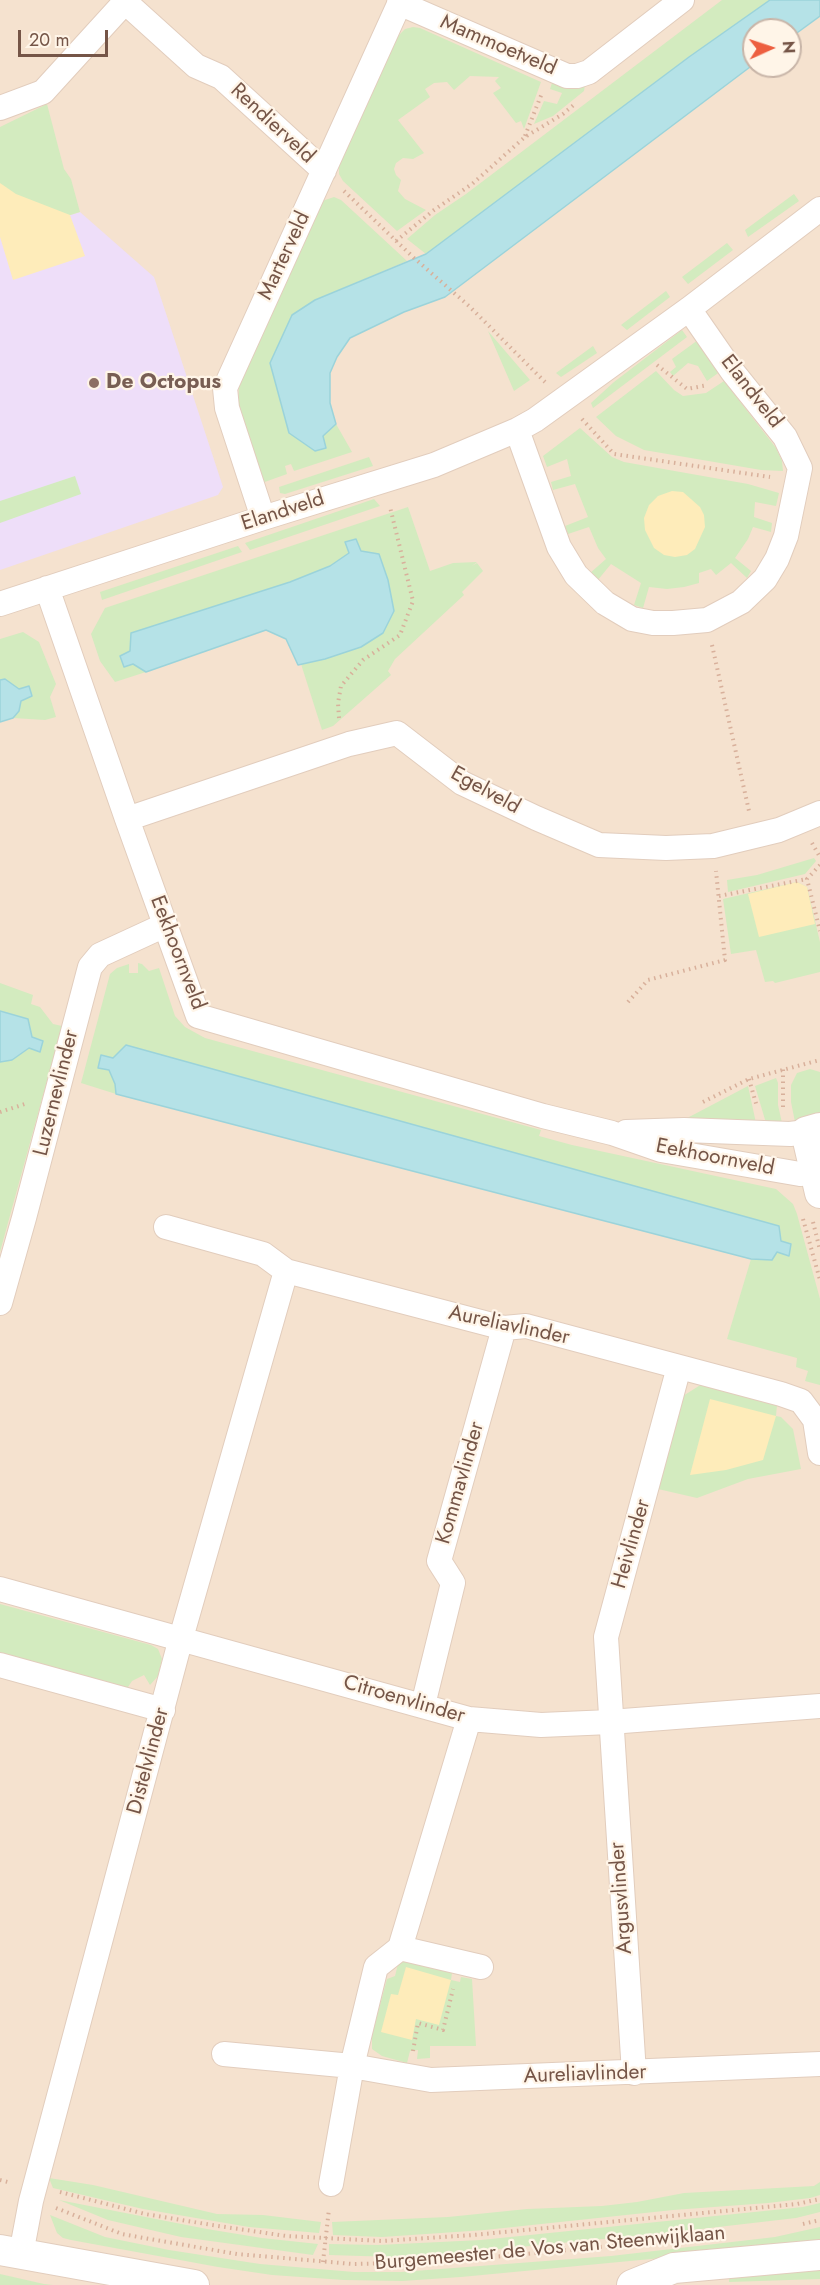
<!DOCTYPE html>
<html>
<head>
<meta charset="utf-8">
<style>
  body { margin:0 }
  #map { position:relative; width:820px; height:2285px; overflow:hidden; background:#fdf1e1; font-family:Jost,sans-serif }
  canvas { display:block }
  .north { position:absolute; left:742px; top:18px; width:60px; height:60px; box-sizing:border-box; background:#fff5e8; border:2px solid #c8b5a8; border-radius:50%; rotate:87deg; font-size:16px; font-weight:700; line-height:24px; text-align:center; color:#755547 }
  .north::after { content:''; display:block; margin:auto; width:21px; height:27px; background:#ed5f40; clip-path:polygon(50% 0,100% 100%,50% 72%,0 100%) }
  .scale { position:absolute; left:18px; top:30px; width:90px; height:27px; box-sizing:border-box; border:3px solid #755547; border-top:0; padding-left:8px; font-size:18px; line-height:21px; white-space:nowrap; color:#755547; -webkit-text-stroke:4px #fff5e8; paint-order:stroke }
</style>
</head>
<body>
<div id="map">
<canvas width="820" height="2285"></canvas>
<div class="north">N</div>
<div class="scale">20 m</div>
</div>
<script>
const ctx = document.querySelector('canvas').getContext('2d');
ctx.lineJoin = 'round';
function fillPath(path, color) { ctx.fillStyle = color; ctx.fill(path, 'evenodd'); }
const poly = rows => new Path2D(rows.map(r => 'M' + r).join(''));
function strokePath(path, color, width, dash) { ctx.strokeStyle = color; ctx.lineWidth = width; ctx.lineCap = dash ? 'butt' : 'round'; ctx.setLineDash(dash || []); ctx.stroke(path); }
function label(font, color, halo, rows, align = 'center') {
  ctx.font = font + ' Jost,sans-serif'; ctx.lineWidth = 4.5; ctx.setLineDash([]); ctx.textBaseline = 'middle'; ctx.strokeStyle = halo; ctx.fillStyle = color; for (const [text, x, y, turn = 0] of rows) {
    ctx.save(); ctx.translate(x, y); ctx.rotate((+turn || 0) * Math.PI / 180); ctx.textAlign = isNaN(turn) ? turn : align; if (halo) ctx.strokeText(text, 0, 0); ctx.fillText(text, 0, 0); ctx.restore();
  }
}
const residential = poly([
  [0,0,820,0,820,2285,0,2285],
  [754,30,790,30,790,66,754,66]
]);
const education = poly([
  [80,212,154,277,223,487,218,495,0,570,0,237]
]);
const green = poly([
  [722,0,770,0,689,57,426,254,407,239,435,215,466,194],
  [413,27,420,28,541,82,524,129,521,121,516,123,493,93,501,88,495,81,499,77,470,76,454,90,447,82,434,83,425,89,430,97,398,120,424,153,413,159,403,158,396,163,394,169,396,175,401,180,398,191,405,199,426,210,397,231,343,181,339,174,339,165,396,38,405,29],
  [553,80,585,85,584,91,553,116,534,124,544,101,557,104,562,93,550,89],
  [47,104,64,169,71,179,80,212,0,237,0,127],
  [794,194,799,201,748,237,745,230],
  [334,197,341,200,407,261,315,300,292,315,270,363,289,433,323,436,336,424,352,452,294,471,291,464,285,466,287,474,262,483,238,415,239,385,319,202],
  [727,243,733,250,688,284,682,277],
  [666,291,670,297,627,330,621,325],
  [682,330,687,337,593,408,591,403,614,382],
  [488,331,530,380,514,391],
  [698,340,721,371,707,381,698,366,688,363,673,376,670,372,676,367,672,359],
  [593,346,597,353,561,377,556,373],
  [656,371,674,390,683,396,706,393,724,381,776,448,782,461,783,471,761,470,644,450,616,436,596,417],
  [580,428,612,457,624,462,748,484,779,493,776,506,755,502,754,517,772,523,771,532,753,527,748,539,735,558,751,571,747,578,731,563,716,575,711,569,699,573,699,583,684,587,667,589,649,587,643,608,634,605,641,583,611,564,597,581,589,574,606,559,598,548,589,527,568,534,565,526,588,517,575,484,553,490,551,482,571,476,567,459,547,467,543,456],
  [369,457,373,466,285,494,280,493,279,487],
  [75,476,81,494,0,523,0,501],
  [374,499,380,506,250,550,245,543],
  [408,507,430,571,453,563,477,562,472,566,477,563,483,571,462,592,464,595,395,659,388,671,391,675,333,726,322,730,301,664,361,647,383,633,349,553,330,566,290,582,132,633,130,652,120,656,146,672,115,682,100,661,91,634,105,608],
  [238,546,242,552,102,600,100,592],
  [23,632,39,642,56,684,50,697,56,717,45,720,13,718,19,711,21,701,32,695,19,689,5,679,0,680,0,639],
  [814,858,816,861,805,874,728,892,727,880,757,875],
  [797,882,807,887,820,942,820,972,775,983,773,981,765,982,756,950,731,954,723,899],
  [138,963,142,964,149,971,159,968,175,1016,185,1027,205,1038,541,1130,539,1136,572,1145,776,1189,793,1204,797,1214,820,1299,820,1385,805,1381,808,1371,796,1367,797,1358,727,1339,751,1259,772,1260,777,1252,788,1256,781,1241,779,1226,126,1045,113,1058,98,1068,109,1070,115,1084,116,1094,81,1083,110,974,117,968,129,964,129,973,138,973],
  [0,983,33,995,31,1004,40,1007,53,1024,62,1026,0,1252,0,1062,12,1060,42,1040,32,1037,28,1019,0,1011],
  [810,1069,820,1072,820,1119,795,1122,791,1102,791,1085,797,1073],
  [776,1078,778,1083,778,1105,782,1123,766,1123,755,1086],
  [748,1086,756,1123,685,1119,691,1116],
  [702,1384,777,1405,776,1416,781,1417,793,1429,801,1469,748,1479,697,1498,658,1489,683,1396],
  [0,1604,151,1645,158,1649,162,1659,158,1676,150,1685,144,1675,132,1681,126,1690,0,1653],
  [407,1960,452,1973,451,1980,460,1982,461,1977,472,1979,476,2046,430,2046,430,2058,417,2059,418,2050,410,2051,407,2063,382,2056,372,2049,372,2035,387,1979,395,1976,398,1964],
  [49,2178,93,2185,217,2214,263,2215,321,2222,319,2233,249,2227,143,2209,53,2188],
  [820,2182,820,2195,810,2198,768,2203,673,2210,485,2230,382,2237,333,2235,332,2222,448,2217,527,2209,602,2206,637,2202,684,2193,814,2186],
  [59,2200,207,2229,262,2238,318,2244,313,2255,181,2237,108,2220],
  [820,2203,820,2212,796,2218,675,2232,458,2253,394,2257,329,2255,329,2244,378,2245,481,2240,803,2207],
  [50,2215,105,2237,169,2250,260,2264,354,2272,401,2272,611,2256,775,2237,820,2227,820,2243,461,2277,402,2281,344,2280,272,2275,218,2267,71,2240,63,2238,57,2233],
  [820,2267,820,2279,729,2282,729,2275],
  [0,2274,44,2284,53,2285,0,2285]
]);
const sand = poly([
  [0,183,16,194,70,215,85,256,13,280,0,237],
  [672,491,683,492,700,507,704,515,705,527,695,549,687,555,675,557,664,555,654,548,645,530,644,518,649,505,658,496],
  [797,882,807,887,815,924,759,937,748,894],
  [710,1399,776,1416,763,1460,726,1470,690,1475],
  [406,1967,451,1980,439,2025,416,2019,412,2040,381,2032,391,1994,398,1995]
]);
const water = poly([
  [770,0,820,0,820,16,790,38,790,30,754,30,754,64,445,297,404,312,350,338,337,357,330,373,330,403,336,424,323,436,326,448,315,451,289,433,270,363,292,315,315,300,426,254,689,57,770,0],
  [356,539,361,551,379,554,388,580,394,611,383,633,361,647,325,659,298,665,286,639,266,630,146,672,133,664,124,667,120,656,130,651,131,633,290,582,330,566,349,553,345,542,356,539],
  [5,679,19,689,29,686,32,696,21,701,19,711,13,718,0,722,0,680,5,679],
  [0,1011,28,1019,32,1037,43,1041,40,1052,29,1048,12,1060,0,1062,0,1011],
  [126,1045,779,1226,781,1241,791,1244,789,1256,777,1252,772,1260,751,1259,116,1094,115,1084,109,1070,98,1068,101,1055,113,1058,126,1045]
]);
const path = poly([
  [525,136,542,93],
  [344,191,414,258,469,306,545,382],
  [396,241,434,210,472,184,525,137,563,114,576,103],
  [657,365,687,389,708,385],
  [582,419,614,454,770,477],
  [712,645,749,811],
  [339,718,338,703,341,686,363,660,400,635,413,601,390,507],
  [812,843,820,857],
  [820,865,807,879,820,931],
  [719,896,807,879],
  [628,1002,648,980,725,960,716,871],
  [749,1079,757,1107],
  [703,1102,749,1079,820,1060],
  [783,1107,783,1069],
  [0,1112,28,1103],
  [803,1219,820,1280],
  [813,1222,820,1250],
  [413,2051,418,2023,443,2030,453,1989],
  [0,2180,8,2182],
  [60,2192,145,2214,212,2225,286,2236,382,2241,473,2235,797,2204,820,2199],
  [56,2208,122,2234,144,2238,237,2254,353,2264,440,2262,653,2242],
  [803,2224,820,2220],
  [323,2262,329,2209]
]);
const minor = poly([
  [123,0,196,66,221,77,324,171],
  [399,3,567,76,577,76,589,72,682,0],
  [0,108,43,92,125,2],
  [517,430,559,547,576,575,605,603,632,619,653,623,673,623,707,620,741,602,765,579,777,559,786,536,800,468,785,437,732,371,689,309],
  [263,518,227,408,225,388,401,0],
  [47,588,127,819,198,1016,543,1116,612,1133,661,1150,800,1174,814,1172],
  [0,604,263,518,434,465,517,430,535,420,689,309,820,209],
  [127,819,349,744,397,733,462,783,536,818,599,845,666,848,713,846,779,830,820,813],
  [626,1132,684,1130,790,1134,806,1132],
  [166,1227,263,1254,286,1271,504,1328,526,1326,781,1394,801,1401,815,1420,820,1453],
  [0,1303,24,1218,90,967,100,955,165,925],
  [0,1589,469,1719,541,1725,610,1722,820,1706],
  [0,1665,163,1710],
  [423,1705,453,1583,439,1561,504,1328],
  [400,1948,481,1967],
  [224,2054,352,2066,431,2080,820,2064],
  [634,2073,606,1637,679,1367],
  [331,2184,352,2066,376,1967,400,1948,469,1719],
  [21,2254,31,2201,181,1638,286,1271]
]);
const tertiary = poly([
  [820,1128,806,1132,820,1193],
  [0,2250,194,2285],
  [632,2285,674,2268,820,2255]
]);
const markers = [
  [94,383,6,"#8d6e63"]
];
const streetNames = [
  ["Mammoetveld",498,46,23],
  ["Rendierveld",272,124,43],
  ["Marterveld",285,256,-65],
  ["Elandveld",751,392,52],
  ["Elandveld",283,512,-18],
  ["Egelveld",485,791,29],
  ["Eekhoornveld",177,953,69],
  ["Luzernevlinder",57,1093,-76],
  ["Eekhoornveld",715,1158,11],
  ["Aureliavlinder",509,1326,12],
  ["Kommavlinder",461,1483,-74],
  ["Heivlinder",632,1544,-74],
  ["Citroenvlinder",404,1700,16],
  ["Distelvlinder",149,1761,-75],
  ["Argusvlinder",622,1898,-94],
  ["Aureliavlinder",585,2075,-2],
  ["Burgemeester de Vos van Steenwijklaan",550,2249,-5]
];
const educationNames = [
  ["De Octopus",106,383]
];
fillPath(residential, '#f5e2cf');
fillPath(education, '#eedef9');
fillPath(green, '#d3ebbf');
fillPath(sand, '#feecba');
fillPath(water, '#b5e2e7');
strokePath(water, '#9bd3da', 1.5);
strokePath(minor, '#e2cdbd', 26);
strokePath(tertiary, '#e2cdbd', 32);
strokePath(path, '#d8b09b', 4, [1.5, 4.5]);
strokePath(minor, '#fff', 24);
strokePath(tertiary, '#fff', 30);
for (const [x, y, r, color] of markers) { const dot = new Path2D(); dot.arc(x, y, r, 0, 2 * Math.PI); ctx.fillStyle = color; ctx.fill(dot); strokePath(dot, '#fff5e8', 2); }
label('21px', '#755547', '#fff5e8', streetNames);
label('bold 21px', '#785e54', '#fff5e8', educationNames, 'left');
</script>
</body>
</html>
